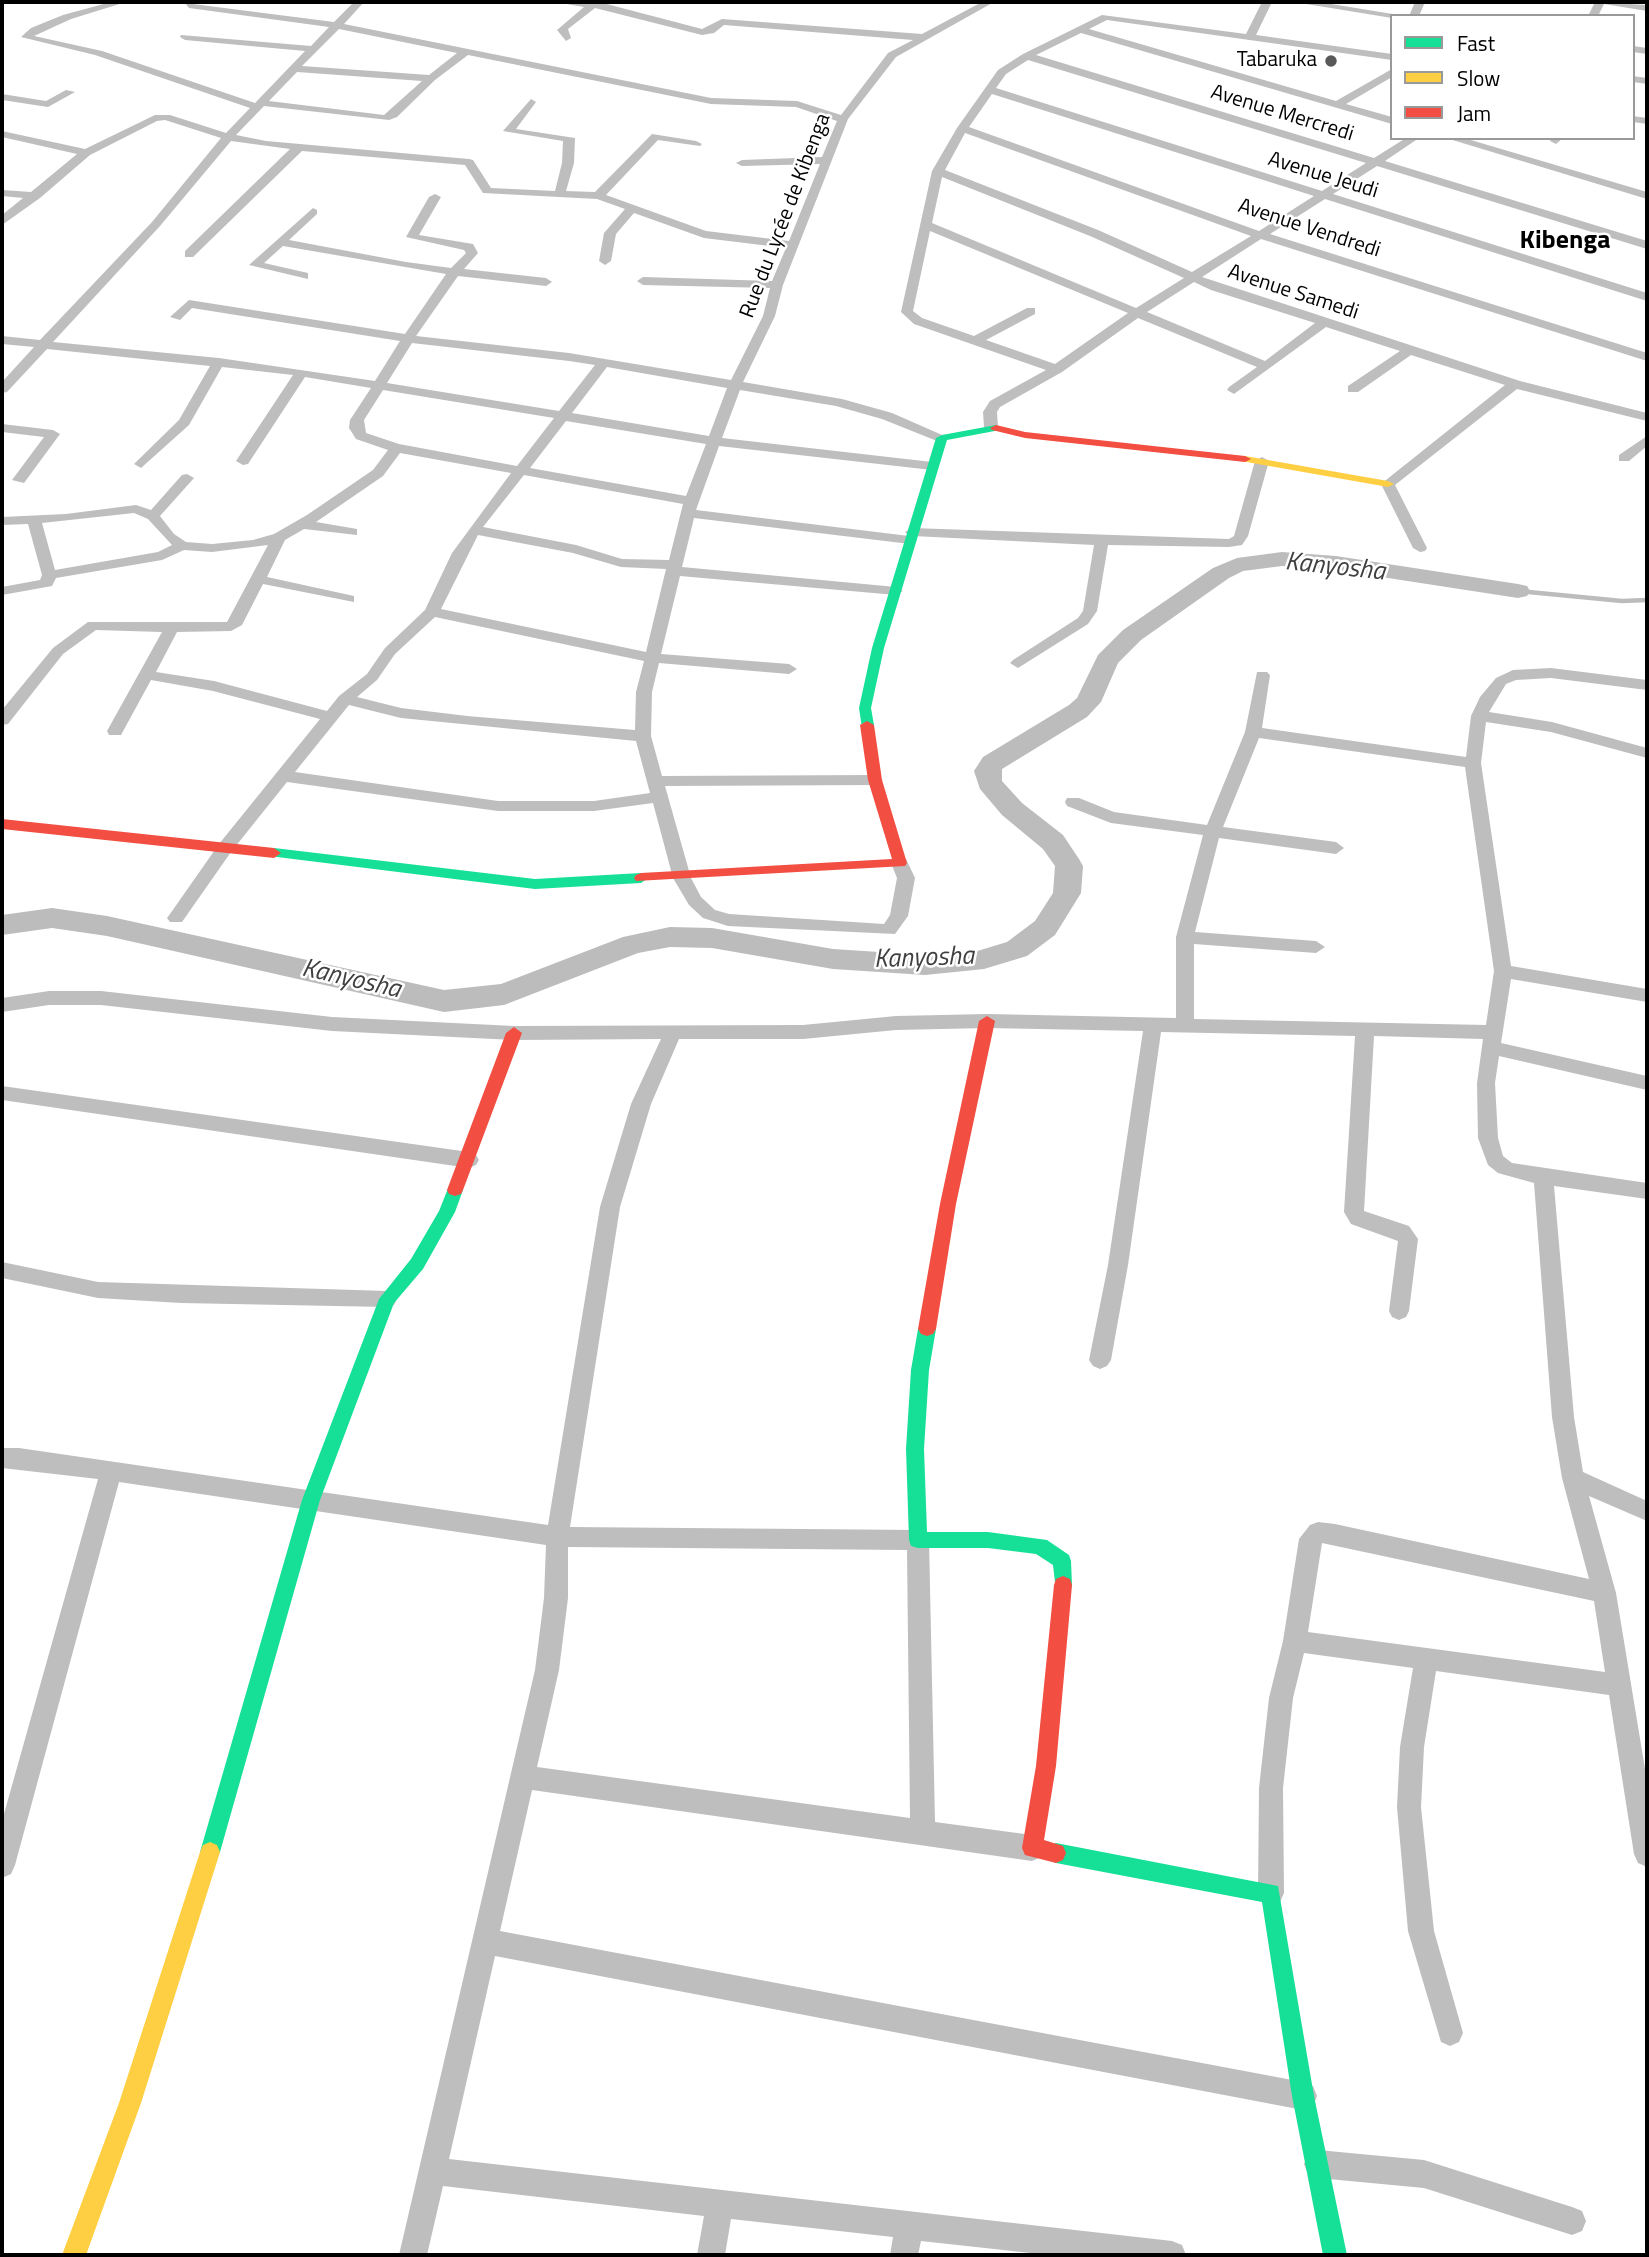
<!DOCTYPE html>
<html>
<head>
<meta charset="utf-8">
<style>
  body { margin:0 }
  #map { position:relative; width:1649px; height:2257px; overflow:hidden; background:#fff; font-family:"Titillium Web",sans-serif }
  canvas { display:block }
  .frame { position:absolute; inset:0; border:4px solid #000; pointer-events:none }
  .legend { position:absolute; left:1390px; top:14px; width:245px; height:126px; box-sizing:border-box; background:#fff; border:2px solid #999; margin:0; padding:9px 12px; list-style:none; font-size:21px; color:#000 }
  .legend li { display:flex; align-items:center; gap:14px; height:35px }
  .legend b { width:35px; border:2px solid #999 }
</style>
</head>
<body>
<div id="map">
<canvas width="1649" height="2257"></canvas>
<div class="frame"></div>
<ul class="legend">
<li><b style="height:9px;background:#16e098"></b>Fast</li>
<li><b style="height:9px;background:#ffcf43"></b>Slow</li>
<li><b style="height:9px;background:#f24e42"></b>Jam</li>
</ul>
</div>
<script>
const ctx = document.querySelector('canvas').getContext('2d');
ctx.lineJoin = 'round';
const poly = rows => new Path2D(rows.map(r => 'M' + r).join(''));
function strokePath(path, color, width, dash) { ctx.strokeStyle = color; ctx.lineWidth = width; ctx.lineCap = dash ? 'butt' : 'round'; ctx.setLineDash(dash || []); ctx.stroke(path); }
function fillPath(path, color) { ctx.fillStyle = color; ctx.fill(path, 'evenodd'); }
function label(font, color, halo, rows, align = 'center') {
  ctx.font = font + ' "Titillium Web",sans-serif'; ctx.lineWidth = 5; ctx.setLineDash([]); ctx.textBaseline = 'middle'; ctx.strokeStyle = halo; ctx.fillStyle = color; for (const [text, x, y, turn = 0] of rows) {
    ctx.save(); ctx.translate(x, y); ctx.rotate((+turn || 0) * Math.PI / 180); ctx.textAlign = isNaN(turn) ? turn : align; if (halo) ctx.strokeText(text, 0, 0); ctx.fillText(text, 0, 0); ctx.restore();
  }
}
const stream = poly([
  [1518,591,1622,601,1647,600]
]);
const river = poly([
  [1282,552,1336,556,1518,584,1527,586,1530,591,1527,596,1518,598,1336,570,1282,566,1243,571,1229,578,1141,640,1118,663,1101,702,1087,717,1002,769,1002,781,1022,803,1063,835,1079,859,1083,866,1081,893,1055,935,1027,956,984,969,925,975,833,969,712,948,670,947,638,953,504,1005,444,1012,107,936,52,928,2,935,2,915,52,908,107,916,444,990,501,984,623,937,670,927,712,928,833,949,925,955,974,952,1007,942,1035,921,1053,893,1055,866,1043,849,1002,815,980,789,974,771,983,757,1069,705,1077,698,1098,655,1123,630,1213,568,1237,558,1282,552]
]);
const street = poly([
  [111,2,126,2,71,19,34,36,102,51,255,103,305,51,185,40,180,37,181,35,311,46,329,27,189,8,185,3,334,22,354,2,364,2,344,24,711,98,797,101,841,115,888,53,913,40,724,25,714,33,702,35,595,8,568,29,571,38,566,41,557,30,584,7,555,2,599,2,702,29,722,19,922,34,982,2,994,2,896,57,848,119,783,285,775,316,743,382,842,399,892,413,949,438,937,441,882,419,836,406,740,390,722,438,932,462,939,466,932,470,719,446,696,510,909,536,905,532,912,528,1229,539,1234,536,1255,461,1262,457,1269,461,1248,536,1242,545,1229,547,1108,545,1097,611,1088,624,1018,668,1010,663,1013,660,1078,618,1083,611,1094,545,913,536,917,540,910,544,694,518,682,567,896,587,903,591,896,595,680,576,661,654,789,664,797,669,789,674,659,663,652,692,651,736,662,776,875,775,883,780,875,785,665,786,691,878,701,897,715,910,729,914,884,924,890,915,897,878,891,863,900,857,906,859,915,878,908,916,895,934,728,926,703,918,689,905,673,878,653,803,594,811,498,811,287,782,231,852,182,922,170,922,167,918,170,914,219,844,320,719,213,691,151,680,121,735,109,735,107,731,162,632,96,630,63,654,8,724,2,725,2,710,53,648,88,622,227,622,268,545,212,552,184,550,162,560,56,578,52,586,2,595,2,587,40,580,42,575,28,524,2,525,2,517,66,514,136,505,151,510,182,475,187,474,194,478,160,516,174,534,186,542,212,544,253,540,274,534,307,515,373,470,388,450,356,439,349,428,350,420,371,388,305,377,248,464,243,465,236,461,293,375,222,367,189,425,141,468,134,464,179,420,210,366,47,349,7,392,2,393,2,382,34,347,2,344,2,336,40,340,152,222,221,138,165,120,157,121,90,155,40,198,2,225,2,215,23,198,2,196,2,190,31,192,77,154,2,137,2,131,85,149,155,115,170,115,226,133,250,108,95,55,21,37,31,28,63,15,111,2],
  [339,29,457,53,429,75,302,66,339,29],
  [468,55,711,104,796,107,837,121,822,157,742,160,736,163,742,166,820,164,789,241,706,231,606,195,658,140,700,146,702,144,696,141,652,134,595,192,566,191,574,163,575,138,516,129,536,102,531,99,503,131,563,141,562,163,555,191,491,188,473,160,469,159,266,141,236,135,264,106,389,120,397,117,435,80,468,55],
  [297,72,422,81,384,115,269,101,297,72],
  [231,141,290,149,185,251,185,257,193,257,302,151,465,165,483,193,597,199,625,209,604,233,599,261,605,265,611,261,616,234,634,213,704,238,786,248,772,281,643,277,637,281,643,285,770,288,763,316,731,380,569,353,416,336,458,276,546,286,552,282,546,278,464,269,478,253,473,244,419,235,441,197,435,194,429,197,406,237,464,250,466,253,451,268,406,262,289,240,317,214,317,210,313,208,249,265,308,279,308,273,264,263,283,246,446,274,405,334,189,300,170,317,180,320,192,308,400,341,375,381,219,358,53,342,160,226,231,141],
  [412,343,569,361,595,365,559,411,387,383,412,343],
  [607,367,727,388,709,436,572,413,607,367],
  [383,390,554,418,517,466,399,444,366,433,364,420,383,390],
  [566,421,706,444,686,496,530,468,566,421],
  [400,453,511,473,452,553,425,610,385,648,367,674,339,696,327,711,214,681,156,672,177,632,231,631,242,625,263,584,354,602,354,596,267,577,285,540,304,529,357,535,357,529,316,522,383,476,400,453],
  [524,475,683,504,669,560,622,559,576,545,483,527,524,475],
  [134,513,148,519,172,545,158,552,55,570,42,523,134,513],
  [478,535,573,553,621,567,666,569,646,652,441,609,478,535],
  [435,617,644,661,636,692,635,730,467,716,401,708,357,697,377,680,395,654,435,617],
  [349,705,401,718,636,741,650,793,594,801,498,801,295,772,349,705],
  [1262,2,1272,2,1256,35,1392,54,1392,60,1107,20,1089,29,1336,101,1392,69,1392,77,1346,104,1392,117,1392,124,1081,33,1036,55,1374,158,1406,138,1419,138,1385,161,1647,241,1647,249,1377,166,1333,194,1647,293,1647,301,1325,199,1270,234,1647,353,1647,361,1261,239,1202,277,1520,381,1647,413,1647,421,1517,389,1395,485,1427,548,1425,551,1420,552,1413,548,1381,484,1505,385,1411,355,1358,392,1348,392,1348,386,1400,351,1326,327,1234,394,1227,390,1229,387,1257,367,1138,318,1062,372,1000,407,997,412,998,427,991,431,984,427,983,412,990,401,1046,370,914,324,901,312,932,171,957,128,998,70,1023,54,1102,15,1246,34,1262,2],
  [1028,60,1366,163,1322,191,996,88,1006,74,1028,60],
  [992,94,1314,196,1259,231,969,127,992,94],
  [965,133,1251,236,1192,272,1098,230,945,170,965,133],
  [942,177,1090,236,1184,278,1136,308,932,223,942,177],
  [930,231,1128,313,1055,364,986,340,1035,314,1035,308,1027,308,974,336,922,318,913,311,930,231],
  [1194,282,1211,290,1315,323,1265,361,1147,312,1194,282],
  [1294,2,1319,2,1405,16,1392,18,1294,2],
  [1415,2,1425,2,1419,16,1409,16,1415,2],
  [1595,2,1647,5,1647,11,1604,4,1598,16,1588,16,1595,2],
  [1633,46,1647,48,1647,54,1633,52,1633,46],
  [1633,76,1647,78,1647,84,1633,82,1633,76],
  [66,90,75,92,48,107,2,100,2,94,46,101,66,90],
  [1633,116,1647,118,1647,124,1633,122,1633,116],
  [1446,138,1464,138,1647,192,1647,199,1446,138],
  [1552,138,1563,138,1556,144,1550,141,1552,138],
  [2,424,53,430,60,434,24,483,12,480,44,437,2,432,2,424],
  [1647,436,1647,446,1629,461,1619,461,1619,455,1647,436],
  [1551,668,1647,680,1647,690,1551,678,1516,680,1506,684,1489,712,1552,722,1647,748,1647,758,1551,732,1486,722,1481,763,1511,966,1647,989,1647,1002,1511,979,1501,1043,1647,1076,1647,1090,1499,1056,1495,1083,1498,1138,1503,1156,1512,1163,1647,1183,1647,1199,1554,1186,1574,1417,1583,1472,1647,1501,1647,1521,1589,1496,1616,1593,1647,1781,1647,1867,1638,1863,1634,1854,1609,1695,1436,1671,1424,1747,1421,1807,1434,1931,1463,2033,1459,2042,1450,2046,1441,2042,1408,1931,1397,1807,1400,1747,1413,1668,1304,1653,1293,1698,1283,1788,1284,1893,1280,1902,1271,1906,1262,1902,1258,1893,1259,1788,1269,1698,1283,1641,1299,1539,1310,1525,1318,1522,1335,1524,1589,1579,1562,1478,1552,1417,1534,1183,1498,1173,1488,1165,1478,1138,1477,1083,1483,1039,1374,1036,1364,1211,1409,1226,1418,1239,1409,1311,1406,1317,1399,1320,1392,1317,1389,1311,1398,1241,1351,1224,1344,1212,1355,1036,1161,1032,1128,1265,1111,1360,1107,1366,1100,1369,1093,1366,1089,1360,1108,1265,1143,1031,987,1028,896,1030,803,1039,679,1039,651,1104,620,1207,570,1527,918,1530,926,1533,929,1540,935,1822,1032,1835,1041,1839,1045,1848,1041,1857,1032,1861,532,1790,500,1931,1303,2082,1313,2086,1317,2096,1313,2106,1303,2110,495,1956,449,2159,1172,2241,1182,2245,1186,2255,1049,2255,921,2241,918,2255,890,2255,893,2237,731,2219,725,2255,697,2255,704,2216,443,2186,427,2255,399,2255,535,1670,544,1598,546,1545,119,1482,15,1865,11,1874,2,1878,2,1821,98,1479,2,1468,2,1448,19,1448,548,1525,600,1207,631,1104,661,1039,514,1040,332,1031,101,1005,49,1005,2,1012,2,998,49,991,101,991,332,1017,514,1026,803,1025,896,1016,987,1014,1176,1018,1176,937,1203,835,1111,823,1067,806,1065,802,1067,798,1079,798,1114,812,1207,825,1245,732,1257,672,1267,672,1270,675,1262,728,1466,757,1471,716,1480,697,1496,678,1513,670,1551,668],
  [1259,738,1465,767,1494,971,1486,1025,1194,1019,1194,944,1316,953,1325,947,1316,941,1195,932,1219,838,1336,854,1344,848,1336,842,1223,827,1259,738],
  [1322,1543,1594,1601,1605,1672,1308,1632,1322,1543],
  [568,1547,907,1550,910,1818,537,1767,559,1670,568,1598,568,1547],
  [2,1086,469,1152,476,1155,479,1160,476,1165,469,1168,2,1100,2,1086],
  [2,1262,98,1282,387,1291,394,1293,397,1299,394,1305,387,1307,181,1303,98,1298,2,1278,2,1262],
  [1318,2150,1424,2160,1572,2207,1582,2211,1586,2221,1582,2231,1572,2235,1424,2188,1318,2178,1308,2174,1304,2164,1308,2154,1318,2150]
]);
const fast = poly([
  [996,425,1002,428,1000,430,947,440,884,648,871,708,874,725,867,729,862,728,859,708,872,648,936,438,942,435,996,425],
  [274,848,535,879,641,873,648,878,641,883,535,889,269,856,267,853,274,848],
  [455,1184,461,1186,463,1190,455,1212,423,1269,394,1303,320,1500,220,1852,217,1859,210,1862,203,1859,200,1852,302,1500,379,1299,411,1259,439,1211,449,1186,455,1184],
  [927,1322,933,1324,936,1329,929,1370,924,1449,927,1532,988,1532,1047,1540,1069,1555,1071,1561,1072,1585,1070,1591,1063,1594,1056,1591,1053,1565,1036,1554,988,1548,918,1548,911,1546,909,1540,906,1449,911,1370,918,1329,921,1324,927,1322],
  [1056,1843,1278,1886,1314,2096,1347,2255,1323,2255,1292,2096,1262,1902,1056,1863,1049,1860,1046,1853,1049,1846,1056,1843]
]);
const slow = poly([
  [1245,456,1388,481,1394,484,1388,487,1241,461,1241,457,1245,456],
  [210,1842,217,1845,220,1852,141,2103,86,2255,62,2255,119,2103,200,1852,203,1845,210,1842]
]);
const jam = poly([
  [996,425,1025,432,1245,456,1251,459,1245,462,1025,438,992,430,990,428,996,425],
  [867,721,874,725,882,780,907,863,905,866,636,881,634,878,636,875,641,873,892,859,868,780,860,725,867,721],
  [2,819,274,848,281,853,274,858,2,829,2,819],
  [987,1016,995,1021,956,1204,936,1329,933,1334,927,1336,921,1334,918,1329,940,1204,979,1021,987,1016],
  [514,1027,522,1033,463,1190,461,1194,455,1196,449,1194,447,1190,506,1033,514,1027],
  [1063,1576,1070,1579,1072,1585,1056,1766,1044,1840,1063,1846,1066,1853,1063,1860,1056,1863,1025,1855,1022,1848,1036,1766,1054,1585,1056,1579,1063,1576]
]);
const markers = [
  [1331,61,7,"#595959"]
];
const farPoinames = [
  ["Tabaruka",1317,61]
];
const farStreetnames = [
  ["Avenue Mercredi",1282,114,17],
  ["Avenue Jeudi",1323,176,17],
  ["Rue du Lycée de Kibenga",786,216,-69],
  ["Avenue Vendredi",1309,229,18],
  ["Avenue Samedi",1293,293,18]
];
const farDistrictnames = [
  ["Kibenga",1565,242]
];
const waterNames = [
  ["Kanyosha",1335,568,6],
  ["Kanyosha",924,959,-2],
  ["Kanyosha",351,980,13]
];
strokePath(stream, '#bcbcbc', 4.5);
fillPath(river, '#bcbcbc');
fillPath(street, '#bebebe');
fillPath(fast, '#16e098');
fillPath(slow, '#ffcf43');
fillPath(jam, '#f24e42');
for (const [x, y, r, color] of markers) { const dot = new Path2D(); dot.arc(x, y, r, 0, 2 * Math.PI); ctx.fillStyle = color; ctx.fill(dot); strokePath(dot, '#fff', 2.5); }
label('21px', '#000', '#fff', farPoinames, 'right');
label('21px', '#000', '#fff', farStreetnames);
label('bold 26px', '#000', '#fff', farDistrictnames);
label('italic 26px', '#404040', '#fff', waterNames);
</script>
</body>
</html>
